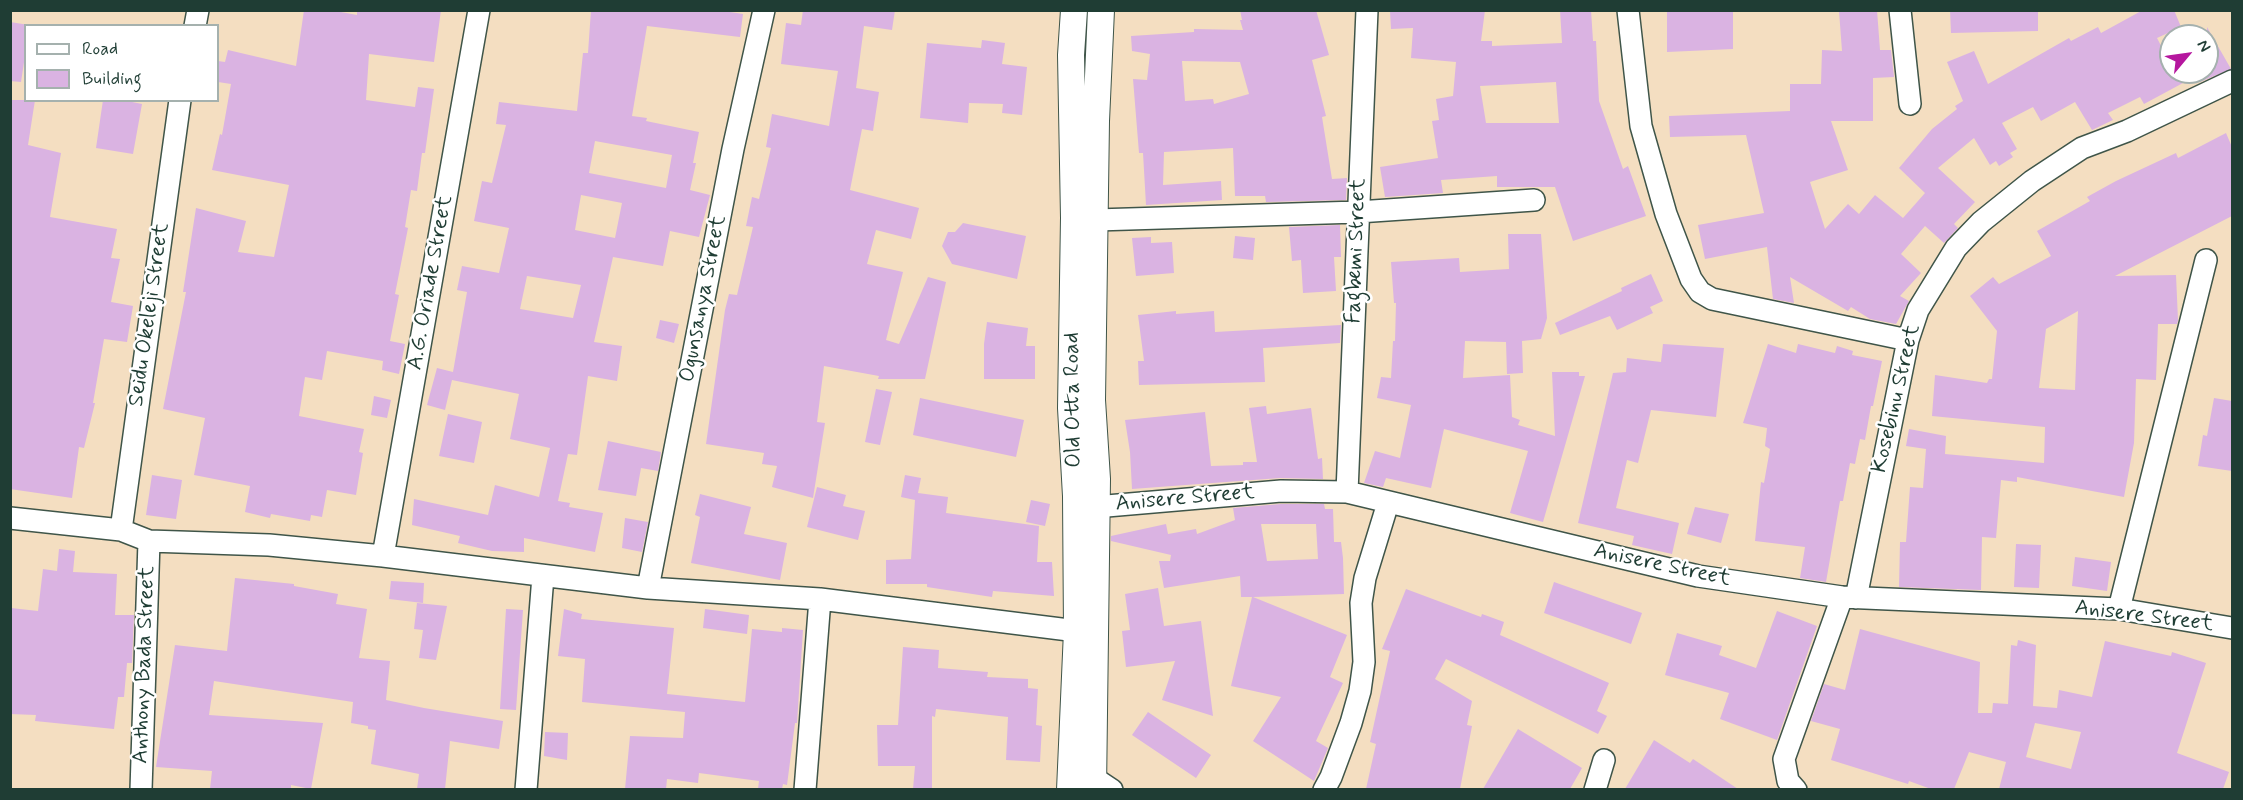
<!DOCTYPE html>
<html>
<head>
<meta charset="utf-8">
<style>
  body { margin:0 }
  #map { position:relative; width:2243px; height:800px; overflow:hidden; background:#f4dec1; font-family:Mynerve,sans-serif }
  canvas { display:block }
  .frame { position:absolute; inset:0; border:12px solid #1f3d34; pointer-events:none }
  .legend { position:absolute; left:24px; top:24px; width:195px; height:78px; box-sizing:border-box; background:#fff; border:2px solid #a5b1ae; margin:0; padding:8px 10px; list-style:none; font-size:18px; color:#1f3d34 }
  .legend li { display:flex; align-items:center; gap:12px; height:30px }
  .legend b { width:30px; border:2px solid #a5b1ae }
  .north { position:absolute; left:2159px; top:24px; width:60px; height:60px; box-sizing:border-box; background:#fff; border:2px solid #a5b1ae; border-radius:50%; rotate:61deg; font-size:16px; font-weight:700; line-height:24px; text-align:center; color:#1f3d34 }
  .north::after { content:''; display:block; margin:auto; width:21px; height:27px; background:#b5179e; clip-path:polygon(50% 0,100% 100%,50% 72%,0 100%) }
</style>
</head>
<body>
<div id="map">
<canvas width="2243" height="800"></canvas>
<div class="frame"></div>
<ul class="legend">
<li><b style="height:8px;background:#fff"></b>Road</li>
<li><b style="height:16px;background:#dab3e2"></b>Building</li>
</ul>
<div class="north">N</div>
</div>
<script>
const ctx = document.querySelector('canvas').getContext('2d');
ctx.lineJoin = 'round';
function fillPath(path, color) { ctx.fillStyle = color; ctx.fill(path, 'evenodd'); }
const poly = rows => new Path2D(rows.map(r => 'M' + r).join(''));
function strokePath(path, color, width, dash) { ctx.strokeStyle = color; ctx.lineWidth = width; ctx.lineCap = dash ? 'butt' : 'round'; ctx.setLineDash(dash || []); ctx.stroke(path); }
function label(font, color, halo, rows, align = 'center') {
  ctx.font = font + ' Mynerve,sans-serif'; ctx.lineWidth = 5; ctx.setLineDash([]); ctx.textBaseline = 'middle'; ctx.strokeStyle = halo; ctx.fillStyle = color; for (const [text, x, y, turn = 0] of rows) {
    ctx.save(); ctx.translate(x, y); ctx.rotate((+turn || 0) * Math.PI / 180); ctx.textAlign = isNaN(turn) ? turn : align; if (halo) ctx.strokeText(text, 0, 0); ctx.fillText(text, 0, 0); ctx.restore();
  }
}
const building = poly([
  [304,10,330,10,357,15,357,10,441,10,434,62,369,54,366,100,415,107,418,87,434,89,425,153,422,153,417,191,411,190,405,227,408,228,395,294,399,295,390,341,405,344,399,374,382,370,383,361,327,351,322,380,305,377,299,416,364,429,359,452,363,453,356,495,327,490,322,517,311,515,310,521,271,514,270,518,245,512,250,486,194,475,205,418,163,409,186,292,183,292,196,208,246,221,238,252,274,257,289,185,212,170,220,134,222,135,231,84,218,82,218,61,225,62,228,50,296,66],
  [591,10,717,10,743,14,740,37,647,26,632,116,647,118,646,121,699,132,693,163,696,163,690,190,710,195,699,237,670,231,663,266,613,257,594,342,622,346,617,381,588,376,577,455,568,454,558,501,570,503,569,507,603,513,595,552,524,538,524,552,492,551,458,543,460,536,412,525,414,499,488,515,495,485,539,497,550,448,510,439,519,394,452,380,445,410,427,405,437,368,453,372,467,292,457,290,462,266,499,273,509,228,474,221,482,181,492,183,506,125,496,124,499,102,577,111,583,53,588,53],
  [595,141,672,155,666,188,589,173],
  [581,195,622,203,615,238,575,230],
  [527,276,581,285,573,318,520,309],
  [803,10,895,10,892,30,864,26,856,88,879,92,873,131,862,129,850,190,919,208,911,239,876,230,867,264,903,272,886,340,899,344,928,277,946,282,925,379,878,379,879,376,824,366,817,422,825,423,813,498,772,487,777,466,762,464,764,453,706,444,725,310,729,294,737,295,753,227,746,226,752,197,759,199,771,148,766,147,772,114,829,126,838,71,781,64,786,23,801,25],
  [1240,10,1316,10,1329,55,1312,60,1326,116,1322,117,1332,179,1347,178,1346,200,1266,202,1265,196,1235,196,1233,148,1164,152,1163,185,1221,181,1222,200,1146,205,1143,153,1139,153,1133,79,1147,80,1150,54,1132,51,1131,36,1194,32,1194,29,1243,30,1240,20,1242,20],
  [1182,61,1240,62,1249,94,1214,104,1213,99,1185,101],
  [1485,10,1481,41,1492,41,1492,46,1562,43,1560,10,1591,10,1593,41,1596,41,1599,101,1623,169,1628,166,1646,216,1573,241,1555,187,1497,187,1497,176,1441,180,1443,193,1385,197,1380,167,1438,158,1432,121,1439,120,1436,99,1453,96,1456,62,1411,58,1413,28,1391,29,1390,11],
  [1556,82,1559,123,1486,123,1480,86],
  [1667,10,1733,10,1733,49,1667,52],
  [1877,10,1880,50,1891,50,1894,77,1873,78,1873,121,1831,121,1848,170,1810,182,1825,229,1848,204,1859,214,1875,195,1903,218,1925,193,1899,168,1932,129,1957,109,1955,106,1963,101,1947,62,1974,51,1988,84,2069,38,2071,41,2098,27,2101,33,2143,10,2174,10,2181,27,2157,38,2171,65,2171,72,2207,72,2207,27,2231,69,2200,82,2196,76,2144,104,2140,97,2108,113,2113,120,2092,130,2075,102,2041,121,2033,107,2002,123,2017,149,2010,153,2013,157,1999,166,1996,161,1990,165,1974,138,1938,168,1975,202,1954,224,1958,228,1944,243,1925,226,1901,254,1921,273,1900,296,1909,301,1896,324,1870,319,1851,307,1848,311,1790,277,1794,303,1773,299,1767,247,1705,259,1698,225,1764,213,1746,135,1670,137,1669,116,1790,111,1790,84,1821,84,1822,50,1842,51,1839,11],
  [1950,10,2038,10,2038,31,1951,33],
  [10,22,29,25,26,26,26,49,21,82,10,81],
  [982,40,1005,43,1002,64,1027,67,1022,115,1002,113,1003,104,969,103,968,123,920,118,927,43,981,48],
  [10,100,35,100,28,145,61,153,50,217,117,229,111,258,120,259,111,302,133,306,127,342,104,339,93,403,95,403,84,448,79,447,72,498,10,489],
  [103,100,122,100,142,104,133,154,96,148],
  [2226,133,2232,147,2232,216,2115,276,2176,275,2178,320,2177,324,2158,324,2156,380,2136,379,2134,443,2124,497,2017,477,2017,482,2001,480,1996,538,1982,537,1981,590,1899,587,1900,542,1906,542,1910,487,1923,488,1926,449,1906,446,1909,429,1946,436,1945,454,2044,463,2045,427,1932,416,1935,375,1987,383,1989,379,1992,379,1997,331,1970,296,1993,277,1999,284,2051,256,2037,231,2090,201,2087,197,2116,181,2176,153,2178,158],
  [2078,311,2075,390,2039,388,2046,329],
  [963,223,1026,236,1017,279,952,264,942,246,948,232,955,232],
  [1340,225,1341,257,1334,257,1336,291,1303,293,1301,260,1292,261,1289,227],
  [1508,234,1541,234,1547,318,1541,339,1522,341,1523,373,1507,374,1506,342,1465,341,1463,378,1510,375,1512,417,1520,420,1518,425,1555,436,1552,372,1579,372,1579,376,1585,376,1543,522,1510,513,1528,451,1444,429,1431,488,1386,478,1383,487,1364,483,1375,451,1400,458,1411,405,1377,398,1381,377,1391,378,1393,341,1395,341,1396,303,1394,303,1391,262,1459,258,1460,272,1509,269],
  [1235,236,1255,238,1253,260,1233,258],
  [1151,237,1151,243,1172,242,1174,273,1136,276,1132,238],
  [1651,274,1663,301,1650,307,1653,313,1617,330,1610,316,1560,335,1555,323,1622,291,1621,288],
  [1176,311,1176,314,1214,311,1215,332,1341,325,1340,343,1263,348,1265,382,1139,385,1138,361,1144,361,1138,315],
  [660,320,679,324,674,343,656,338],
  [987,322,1028,328,1026,346,1035,346,1035,379,984,379,984,344],
  [1663,344,1724,348,1716,417,1651,410,1638,463,1627,460,1616,508,1679,523,1672,554,1632,545,1634,536,1578,523,1613,373,1626,372,1627,358,1661,362],
  [1768,344,1796,353,1798,344,1835,353,1837,346,1853,351,1852,355,1882,361,1873,406,1871,406,1865,440,1860,439,1855,464,1850,463,1843,501,1840,501,1826,582,1800,578,1805,547,1755,541,1761,482,1764,483,1770,449,1765,446,1767,428,1743,423],
  [876,389,892,392,880,445,865,442],
  [374,396,391,400,387,418,371,415],
  [920,398,1024,420,1016,457,913,435],
  [2214,398,2232,401,2232,471,2198,466,2203,435,2207,436],
  [1266,406,1267,414,1311,408,1318,459,1322,458,1323,479,1280,478,1132,489,1130,452,1125,420,1205,412,1211,466,1243,465,1243,462,1257,462,1249,408],
  [448,414,482,422,474,463,439,456],
  [608,441,661,452,658,471,641,468,636,496,598,490],
  [152,475,182,480,176,519,146,515],
  [905,475,921,478,918,493,948,497,946,513,1039,526,1037,562,1052,562,1054,596,993,591,992,597,927,587,927,584,886,584,886,560,911,559,915,500,901,497],
  [817,487,846,495,843,506,865,511,858,540,807,527],
  [700,494,751,507,744,534,787,543,780,580,691,563,700,517,695,515],
  [1031,500,1050,504,1045,526,1026,522],
  [1281,504,1324,504,1325,509,1333,509,1334,542,1341,542,1343,558,1344,594,1253,597,1347,635,1330,677,1343,683,1316,741,1328,748,1314,781,1253,741,1281,697,1231,686,1252,597,1241,597,1240,576,1164,588,1159,561,1170,561,1171,555,1111,541,1111,536,1166,524,1168,534,1196,529,1197,534,1235,520,1233,508],
  [1261,524,1316,524,1318,559,1267,561],
  [1695,507,1729,514,1721,543,1687,534],
  [625,518,648,522,642,552,622,548],
  [2016,544,2041,545,2039,588,2014,587],
  [59,549,75,551,73,572,117,574,115,615,134,615,132,663,127,663,124,697,118,697,114,729,35,721,36,715,10,714,11,608,38,611,43,569,57,571],
  [2075,557,2111,562,2107,591,2072,586],
  [235,578,294,584,294,586,338,594,336,604,367,609,359,658,390,661,386,700,424,708,503,721,499,749,450,741,445,789,417,789,419,774,371,764,376,730,368,729,368,726,351,723,353,702,214,681,209,715,323,723,311,789,291,785,291,789,210,789,212,771,156,767,175,645,227,651],
  [391,581,424,583,423,603,389,599],
  [1554,582,1642,613,1631,644,1544,613],
  [1158,588,1164,626,1201,621,1213,716,1162,700,1175,661,1126,667,1122,631,1130,630,1125,594],
  [1406,589,1481,617,1482,614,1504,622,1500,635,1609,683,1597,711,1607,716,1598,734,1446,659,1435,679,1472,701,1467,725,1472,726,1460,789,1366,789,1376,744,1370,742,1390,651,1382,649],
  [417,603,447,606,436,660,419,658,423,630,414,629],
  [506,609,523,610,516,710,500,709],
  [564,609,582,614,581,619,674,628,667,694,745,702,752,629,782,632,782,628,803,630,797,723,795,723,787,785,783,784,782,789,758,789,759,781,699,773,698,783,667,779,666,789,625,789,630,736,683,738,685,712,582,702,585,659,558,656],
  [705,609,749,615,747,634,703,628],
  [1777,611,1817,626,1777,740,1720,719,1729,693,1665,675,1677,633,1722,646,1719,655,1756,668],
  [1860,629,1980,662,1978,713,1992,713,1993,703,2008,704,2011,645,2017,646,2018,640,2036,645,2033,706,2057,708,2059,690,2092,697,2105,641,2171,656,2172,652,2206,663,2177,753,2229,772,2223,789,1999,789,2006,762,1969,752,1954,789,1931,789,1909,781,1908,784,1831,760,1840,729,1811,721,1824,684,1845,690],
  [2035,723,2081,732,2071,769,2026,757],
  [903,647,939,650,938,668,988,672,987,677,1028,679,1028,688,1038,689,1036,725,1042,726,1040,762,1006,760,1008,717,936,709,935,717,932,716,932,789,913,789,915,766,878,766,877,725,898,725],
  [1148,712,1211,755,1196,778,1132,735],
  [1518,729,1582,768,1570,789,1483,789],
  [545,732,568,733,567,760,544,756],
  [1654,740,1690,763,1693,759,1738,789,1625,789]
]);
const minor = poly([
  [1628,10,1641,126,1666,214,1691,279,1700,292,1712,299,1908,340],
  [1900,10,1910,104],
  [195,26,198,10],
  [1096,220,1358,212,1534,200],
  [1347,492,1367,10],
  [1095,507,1281,491,1347,492,1698,576,1842,597,2119,609,2232,628],
  [10,518,121,530,149,541,269,545,383,556,648,588,820,599,1077,631],
  [121,530,180,100],
  [383,556,479,10],
  [648,588,733,149,764,10],
  [1856,598,1908,340,1918,310,1956,248,1981,222,2032,181,2082,148,2127,131,2232,81],
  [2119,609,2206,260],
  [1094,778,1112,790],
  [141,790,149,541],
  [526,790,543,576],
  [805,790,820,599],
  [1324,790,1331,777,1351,723,1360,691,1364,662,1361,603,1365,578,1388,503],
  [1595,790,1604,760],
  [1796,790,1788,781,1784,759,1842,597]
]);
const tertiary = poly([
  [1070,790,1077,631,1076,496,1071,408,1074,218,1071,55,1074,10],
  [1093,790,1097,479,1092,400,1096,121,1101,10]
]);
const streetNames = [
  ["Fagbemi Street",1357,251,-88],
  ["A.G. Oriade Street",431,283,-80],
  ["Ogunsanya Street",704,299,-79],
  ["Seidu Okeleji Street",150,315,-82],
  ["Kosebinu Street",1897,399,-77],
  ["Old Otta Road",1074,400,-91],
  ["Anisere Street",1185,499,-5],
  ["Anisere Street",1662,566,12],
  ["Anisere Street",2144,617,7],
  ["Anthony Bada Street",145,665,-88]
];
fillPath(building, '#dab3e2');
strokePath(minor, '#3f5549', 24);
strokePath(tertiary, '#3f5549', 28);
strokePath(minor, '#fff', 21);
strokePath(tertiary, '#fff', 26);
label('22px', '#1f3d34', '#fff', streetNames);
</script>
</body>
</html>
